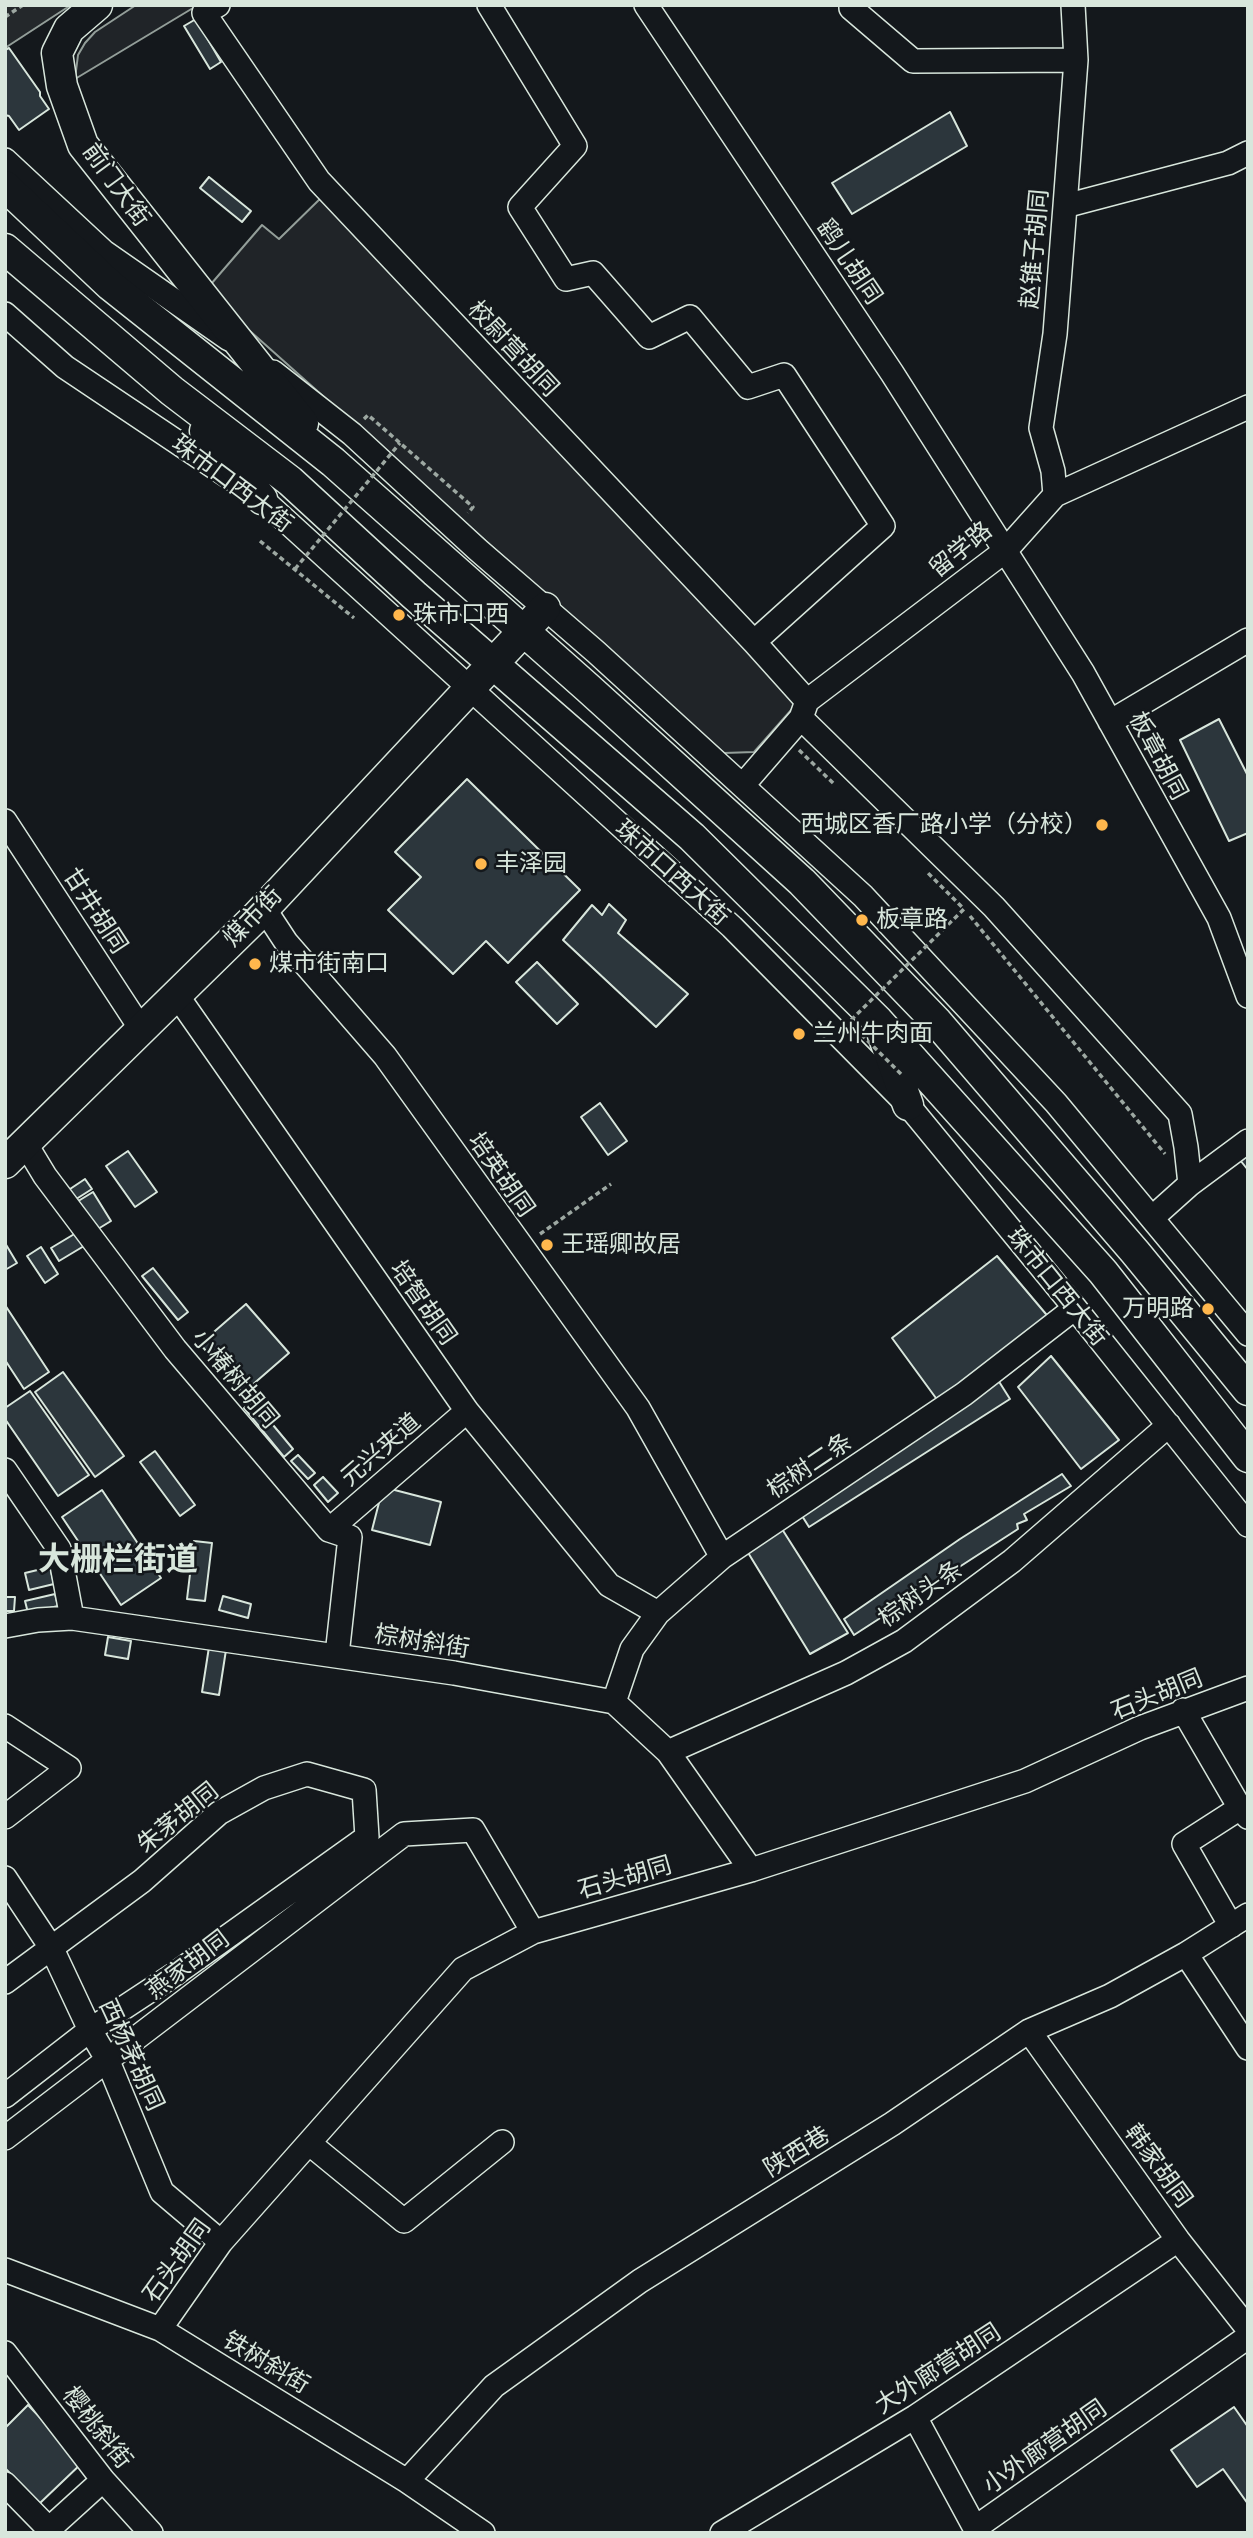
<!DOCTYPE html>
<html>
<head>
<meta charset="utf-8">
<style>
  body { margin:0 }
  #map { position:relative; width:1253px; height:2538px; overflow:hidden; background:#14181c; font-family:Inter,sans-serif }
  canvas { display:block }
  .frame { position:absolute; inset:0; border:7px solid #d8e6dc; pointer-events:none }
</style>
</head>
<body>
<div id="map">
<canvas width="1253" height="2538"></canvas>
<div class="frame"></div>
</div>
<script>
const ctx = document.querySelector('canvas').getContext('2d');
ctx.lineJoin = 'round';
function fillPath(path, color) { ctx.fillStyle = color; ctx.fill(path, 'evenodd'); }
const poly = rows => new Path2D(rows.map(r => 'M' + r).join(''));
function strokePath(path, color, width, dash) { ctx.strokeStyle = color; ctx.lineWidth = width; ctx.lineCap = dash ? 'butt' : 'round'; ctx.setLineDash(dash || []); ctx.stroke(path); }
function label(font, color, halo, rows, align = 'center') {
  ctx.font = font + ' Inter,"Noto Sans SC",sans-serif'; ctx.lineWidth = 5; ctx.setLineDash([]); ctx.textBaseline = 'middle'; ctx.strokeStyle = halo; ctx.fillStyle = color; for (const [text, x, y, turn = 0] of rows) {
    ctx.save(); ctx.translate(x, y); ctx.rotate((+turn || 0) * Math.PI / 180); ctx.textAlign = isNaN(turn) ? turn : align; if (halo) ctx.strokeText(text, 0, 0); ctx.fillText(text, 0, 0); ctx.restore();
  }
}
const green = poly([
  [136,5,198,5,75,79,78,55,85,43,95,32,136,5],
  [326,193,800,700,754,752,724,753,205,291,262,225,279,239,326,193]
]);
const parking = poly([
  [5,5,71,5,5,48,5,5]
]);
const building = poly([
  [196,19,221,62,210,69,184,26,196,19],
  [9,48,40,92,40,96,49,109,19,130,9,116,5,115,5,50,9,48],
  [950,112,967,146,852,214,832,183,950,112],
  [209,177,251,211,242,222,200,188,209,177],
  [1219,719,1248,776,1248,833,1229,841,1180,740,1219,719],
  [467,779,580,890,508,963,486,941,453,974,388,910,421,877,395,852,467,779],
  [609,904,626,920,618,933,688,994,656,1027,563,940,592,905,602,915,609,904],
  [537,962,578,1004,557,1024,516,982,537,962],
  [600,1103,627,1141,608,1155,581,1117,600,1103],
  [128,1151,157,1192,135,1207,106,1166,128,1151],
  [1248,1155,1248,1170,1240,1160,1248,1155],
  [85,1179,92,1189,70,1203,64,1193,85,1179],
  [93,1192,111,1221,93,1232,75,1203,93,1192],
  [76,1233,84,1246,59,1261,51,1248,76,1233],
  [5,1243,17,1263,5,1270,5,1243],
  [41,1247,58,1274,45,1283,27,1256,41,1247],
  [997,1256,1051,1320,941,1405,892,1338,997,1256],
  [153,1268,188,1312,178,1320,142,1276,153,1268],
  [246,1304,289,1353,243,1393,200,1344,246,1304],
  [5,1305,49,1372,24,1389,5,1360,5,1305],
  [1051,1356,1119,1440,1081,1469,1018,1387,1051,1356],
  [63,1372,124,1456,95,1477,35,1392,63,1372],
  [998,1380,1010,1399,809,1527,799,1511,998,1380],
  [30,1391,89,1475,58,1496,5,1419,5,1408,30,1391],
  [253,1401,293,1449,284,1457,244,1408,253,1401],
  [155,1451,195,1505,180,1516,140,1462,155,1451],
  [298,1455,315,1473,308,1479,291,1461,298,1455],
  [1062,1474,1071,1486,1024,1514,1027,1520,1017,1524,1018,1529,854,1635,844,1619,960,1539,1062,1474],
  [323,1477,338,1493,328,1502,314,1485,323,1477],
  [383,1487,441,1502,430,1545,372,1530,383,1487],
  [102,1490,161,1578,121,1605,62,1517,102,1490],
  [782,1529,848,1633,810,1654,747,1551,782,1529],
  [194,1541,212,1543,205,1601,187,1599,194,1541],
  [50,1567,54,1584,29,1590,25,1573,50,1567],
  [55,1594,58,1606,28,1613,25,1601,55,1594],
  [223,1596,251,1604,248,1618,219,1610,223,1596],
  [5,1597,15,1597,14,1611,5,1611,5,1597],
  [108,1637,131,1641,128,1659,105,1655,108,1637],
  [209,1647,226,1650,219,1695,202,1692,209,1647],
  [28,2405,83,2462,39,2504,5,2468,5,2428,28,2405],
  [1234,2407,1248,2427,1248,2504,1223,2469,1197,2487,1171,2450,1234,2407]
]);
const path = poly([
  [5,17,23,5],
  [364,419,368,415,473,507,468,513],
  [260,541,354,618],
  [799,750,834,784],
  [970,916,1165,1154],
  [540,1234,611,1184]
]);
const minor = poly([
  [218,5,204,13,319,181,754,642,807,701],
  [489,5,575,146,520,207,566,279,593,273,649,337,690,317,748,387,784,375,883,526,754,642],
  [646,5,892,373,1083,673,1219,918,1248,996],
  [854,5,851,8,913,61,1076,60],
  [5,160,104,252,229,339],
  [1065,206,1228,163,1248,153],
  [5,314,65,367,262,499,732,927,908,1105,1075,1308,1248,1525],
  [273,372,352,434,478,550,596,652,863,896,1056,1103,1248,1334],
  [1055,495,1053,471,1041,428,1055,334,1065,206,1076,60,1073,5],
  [801,718,994,907,1180,1114,1186,1147,1190,1184],
  [1110,722,1248,640],
  [743,785,801,718,807,701,1005,551,1055,495,1248,407],
  [5,821,141,1029],
  [263,907,286,942,385,1056,638,1408,722,1557],
  [176,994,467,1411,609,1585,658,1613],
  [25,1143,45,1176,175,1349,329,1530,350,1537,337,1655],
  [1152,1218,1190,1184,1248,1141],
  [5,1470,59,1549,72,1618],
  [329,1530,467,1411],
  [5,1626,38,1620,72,1618,454,1673,614,1702,668,1752,751,1870],
  [614,1702,632,1649,658,1613,722,1557,964,1394,1075,1308],
  [1183,1710,1240,1808,1248,1817],
  [5,1726,69,1768,5,1817],
  [668,1752,846,1673,904,1641,1012,1561,1169,1425],
  [5,1878,52,1949,90,2030,107,2059,162,2192,221,2242],
  [1231,1926,1184,1844,1240,1808],
  [1186,1954,1248,2048],
  [5,1982,142,1881,219,1813,264,1788,307,1774,364,1790,367,1837,175,1974,90,2030,5,2096],
  [1029,2031,1178,2240,1248,2329],
  [5,2138,404,1834,473,1830,533,1932],
  [310,2144,404,2221,502,2142],
  [5,2270,160,2329,407,2481,483,2533],
  [160,2329,221,2242,463,1969,533,1932,751,1870,1025,1781,1140,1728,1248,1688],
  [5,2353,103,2480,151,2533],
  [915,2417,975,2528,1248,2337],
  [407,2481,494,2386,640,2281,892,2124,1029,2031,1110,1996,1186,1954,1248,1915],
  [5,2484,49,2529,103,2480],
  [722,2533,915,2417,1178,2240]
]);
const major = poly([
  [97,5,69,29,57,53,62,86,83,145,303,423],
  [5,186,110,285,333,462,588,688,802,882,937,1022,1135,1252,1248,1390],
  [5,249,172,391,290,481,414,595,692,837,878,1021,1103,1272,1248,1457],
  [205,431,262,499],
  [883,1035,908,1105],
  [5,1163,257,916,545,608]
]);
const pathBridge = poly([
  [295,569,400,443],
  [901,1074,849,1022,964,909,928,873]
]);
const markers = [
  [399,615,7,"#ffb74d"],
  [1102,825,7,"#ffb74d"],
  [481,864,7,"#ffb74d"],
  [862,920,7,"#ffb74d"],
  [255,964,7,"#ffb74d"],
  [799,1034,7,"#ffb74d"],
  [547,1245,7,"#ffb74d"],
  [1208,1309,7,"#ffb74d"]
];
const streetNames = [
  ["前门大街",116,185,54],
  ["赵锥子胡同",1035,249,-85],
  ["鹞儿胡同",849,262,56],
  ["校尉营胡同",513,349,47],
  ["珠市口西大街",232,484,37],
  ["留学路",961,550,-39],
  ["板章胡同",1158,756,62],
  ["珠市口西大街",672,873,42],
  ["甘井胡同",95,911,57],
  ["煤市街",253,917,-46],
  ["培英胡同",501,1175,55],
  ["珠市口西大街",1057,1287,51],
  ["培智胡同",423,1303,55],
  ["小椿树胡同",235,1379,50],
  ["元兴夹道",381,1450,-41],
  ["棕树二条",810,1466,-34],
  ["棕树头条",921,1594,-35],
  ["棕树斜街",422,1642,9],
  ["石头胡同",1157,1695,-22],
  ["朱茅胡同",178,1818,-39],
  ["石头胡同",625,1878,-16],
  ["燕家胡同",188,1965,-37],
  ["西杨茅胡同",131,2055,65],
  ["陕西巷",797,2152,-32],
  ["韩家胡同",1158,2166,54],
  ["石头胡同",177,2261,-54],
  ["铁树斜街",266,2363,31],
  ["大外廊营胡同",938,2369,-33],
  ["樱桃斜街",97,2428,52],
  ["小外廊营胡同",1045,2447,-35]
];
const poiNames = [
  ["珠市口西",413,615],
  ["西城区香厂路小学（分校）",1088,825,"right"],
  ["丰泽园",495,864],
  ["板章路",876,920],
  ["煤市街南口",269,964],
  ["兰州牛肉面",813,1034],
  ["王瑶卿故居",561,1245],
  ["万明路",1194,1309,"right"]
];
const districtNames = [
  ["大栅栏街道",118,1560]
];
fillPath(green, '#202428');
strokePath(green, '#939e99', 2);
fillPath(parking, '#24282b');
strokePath(parking, '#939e99', 2);
fillPath(building, '#2c363c');
strokePath(building, '#d8e6dc', 2);
strokePath(minor, '#d8e6dc', 26);
strokePath(major, '#d8e6dc', 33);
strokePath(path, '#9da8a2', 3.5, [5, 3.5]);
strokePath(minor, '#14181c', 23);
strokePath(major, '#14181c', 30);
strokePath(pathBridge, '#9da8a2', 3.5, [5, 3.5]);
for (const [x, y, r, color] of markers) { const dot = new Path2D(); dot.arc(x, y, r, 0, 2 * Math.PI); ctx.fillStyle = color; ctx.fill(dot); strokePath(dot, '#14181c', 2.5); }
label('24px', '#d8e6dc', '#14181c', streetNames);
label('24px', '#d8e6dc', '#14181c', poiNames, 'left');
label('bold 32px', '#d8e6dc', '#14181c', districtNames);
</script>
</body>
</html>
